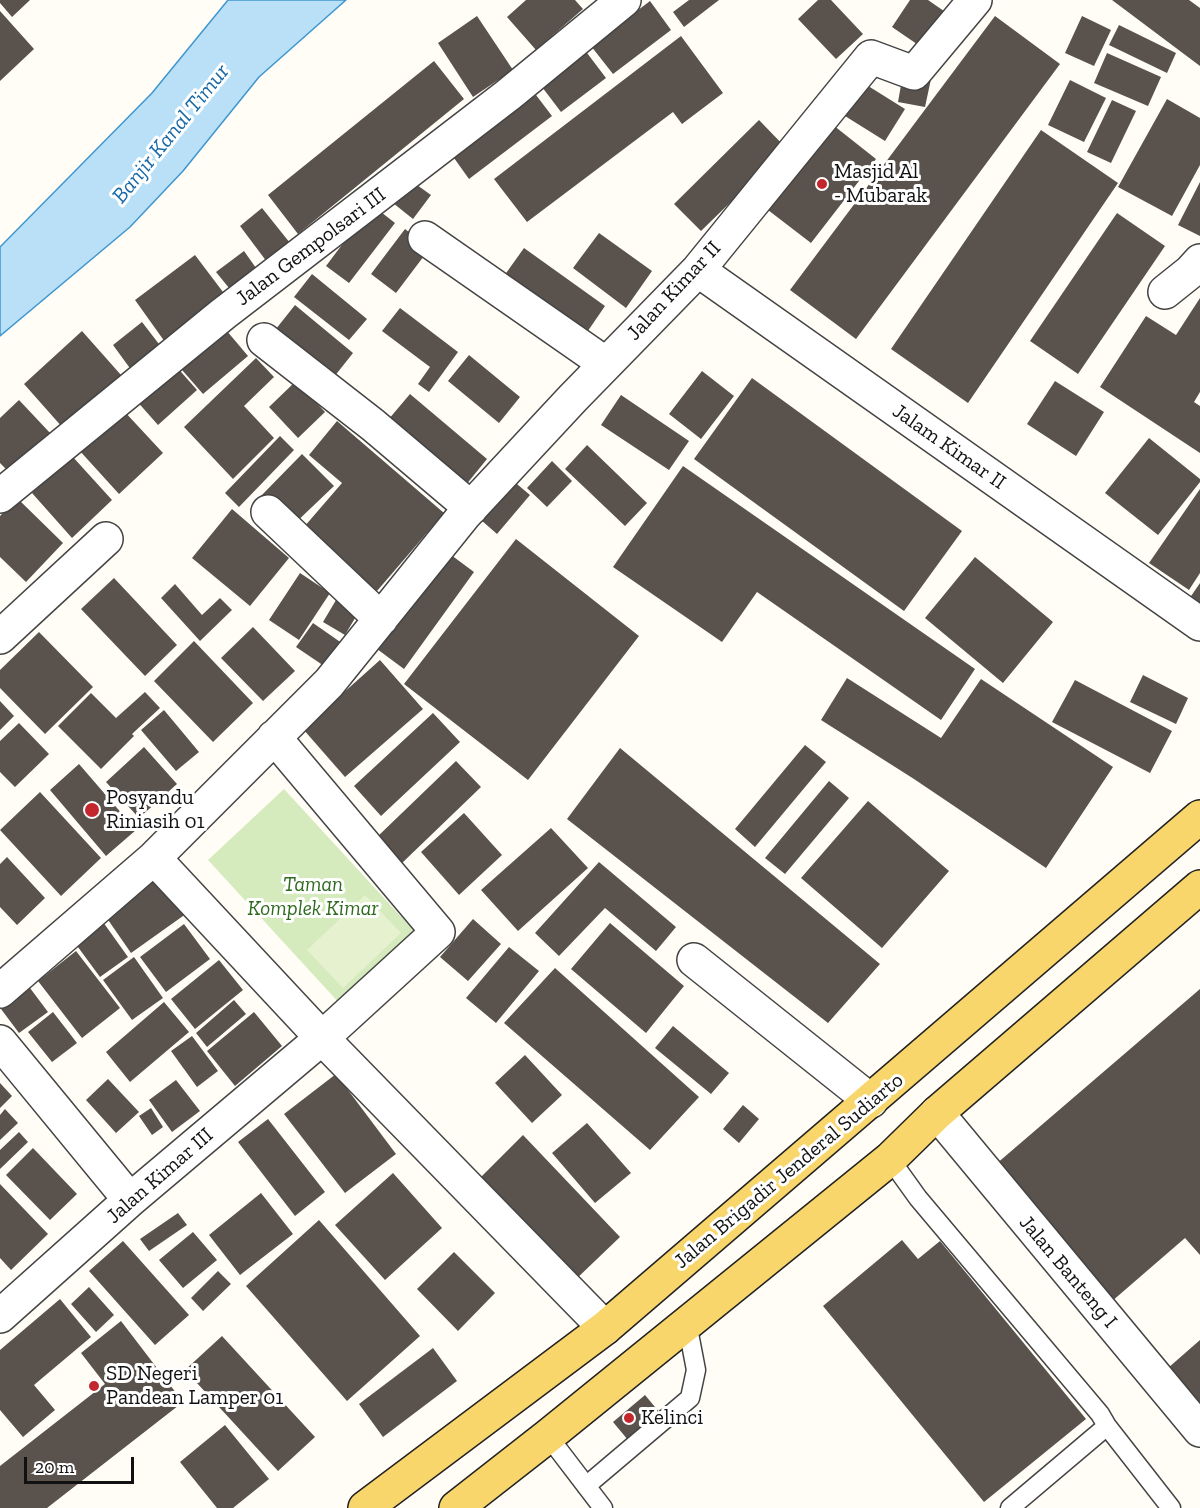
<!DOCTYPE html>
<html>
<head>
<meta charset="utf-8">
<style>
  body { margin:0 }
  #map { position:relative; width:1200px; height:1508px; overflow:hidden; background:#fffdf5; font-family:"Zilla Slab",serif }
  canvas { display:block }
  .scale { position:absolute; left:24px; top:1457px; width:110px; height:27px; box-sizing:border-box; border:3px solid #111; border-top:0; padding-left:8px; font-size:18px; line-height:21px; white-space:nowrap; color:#111; -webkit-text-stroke:4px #fff; paint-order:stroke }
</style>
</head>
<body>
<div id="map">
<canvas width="1200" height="1508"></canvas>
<div class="scale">20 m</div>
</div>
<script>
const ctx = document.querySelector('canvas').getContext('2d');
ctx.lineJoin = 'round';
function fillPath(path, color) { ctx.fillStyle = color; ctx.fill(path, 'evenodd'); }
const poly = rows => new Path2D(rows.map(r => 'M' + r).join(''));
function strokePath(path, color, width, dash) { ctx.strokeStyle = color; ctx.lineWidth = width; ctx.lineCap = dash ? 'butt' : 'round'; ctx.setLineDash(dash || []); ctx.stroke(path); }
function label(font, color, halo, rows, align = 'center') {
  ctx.font = font + ' "Zilla Slab",serif'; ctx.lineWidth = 6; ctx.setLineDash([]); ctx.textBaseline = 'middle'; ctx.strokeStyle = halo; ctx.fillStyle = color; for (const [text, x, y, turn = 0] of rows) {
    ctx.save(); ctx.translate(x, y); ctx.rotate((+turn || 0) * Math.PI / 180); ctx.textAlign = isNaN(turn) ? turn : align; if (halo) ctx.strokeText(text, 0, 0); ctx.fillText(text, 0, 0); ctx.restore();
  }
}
const green = poly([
  [284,789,417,934,341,1005,208,860]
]);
const pitch = poly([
  [365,895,401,933,343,988,307,950]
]);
const water = poly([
  [228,0,346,0,259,77,183,171,130,227,0,336,0,247,152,93,228,0]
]);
const building = poly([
  [0,0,30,0,12,17,0,3],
  [526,0,575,0,583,9,536,50,507,17],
  [689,0,719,0,684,27,673,12],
  [818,0,831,0,863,34,836,59,798,19],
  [910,0,928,0,954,18,930,53,892,27],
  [1112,0,1189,0,1200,8,1200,66],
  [650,1,671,30,613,74,591,46],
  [0,11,34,49,0,81],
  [477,16,513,70,473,97,438,43],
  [995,16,1060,64,856,339,790,290],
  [1082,16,1111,30,1094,66,1065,53],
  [1119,25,1176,53,1167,73,1109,45],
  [681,36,723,93,682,124,673,112,527,222,494,179],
  [584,49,606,78,561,112,539,83],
  [1107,53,1161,77,1148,106,1094,83],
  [434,61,464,99,298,234,268,195],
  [903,74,931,79,925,107,898,102],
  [1070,80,1106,98,1084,142,1048,125],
  [865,84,905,109,885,141,845,116],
  [536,95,552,116,469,179,454,158],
  [1167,99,1200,118,1200,165,1172,216,1118,187],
  [1112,100,1136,111,1111,163,1087,152],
  [759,120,786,148,701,231,674,204],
  [833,125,876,159,811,243,768,210],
  [1041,130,1118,183,968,403,891,349],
  [410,180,431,195,413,219,393,203],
  [1200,182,1200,236,1178,225],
  [372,205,395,223,349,283,326,266],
  [262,208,290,243,267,262,240,226],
  [1117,213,1165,246,1078,374,1030,341],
  [405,229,430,248,396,293,371,274],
  [599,233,652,271,626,308,573,268],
  [524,248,605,306,581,341,499,283],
  [244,251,256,268,229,288,216,272],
  [195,255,226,296,165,342,135,300],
  [312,274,367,319,349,340,294,297],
  [1200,298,1200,392,1194,402,1200,406,1200,453,1100,387,1146,316,1176,335],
  [295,305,353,353,326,387,268,339],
  [400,308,458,352,429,392,418,384,430,367,382,331],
  [142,322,162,348,132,371,113,345],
  [221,324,248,356,203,394,176,363],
  [82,331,121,375,63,428,24,384],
  [469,355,520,397,499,423,448,381],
  [256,358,274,377,244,406,274,438,233,479,184,427],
  [174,364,197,390,158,425,135,399],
  [702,371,734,396,701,439,669,414],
  [752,378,962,531,904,611,694,459],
  [296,381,325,412,298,438,269,407],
  [1055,381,1104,412,1076,456,1027,424],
  [410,394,487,459,465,486,388,420],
  [621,395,689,441,669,470,601,425],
  [19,400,51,434,10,473,0,463,0,418],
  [123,410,163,453,119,494,79,450],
  [337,421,444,513,377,591,304,527,342,483,309,455],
  [280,436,294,450,239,507,225,493],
  [1149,438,1200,479,1200,482,1158,535,1105,493],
  [587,445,647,503,625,526,565,469],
  [302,454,334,486,290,528,259,498],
  [72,456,112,500,72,538,32,493],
  [552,461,572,481,547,507,527,488],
  [683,466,975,669,941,720,757,592,722,642,613,567],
  [505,474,530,495,497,534,473,513],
  [1200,489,1200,573,1189,590,1149,563],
  [17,498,63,543,26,582,0,557,0,516],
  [232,509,289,558,250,606,192,558],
  [516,539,639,636,528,780,404,684],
  [443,549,474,572,404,669,373,646],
  [975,557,1053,622,1003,683,925,618],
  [300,573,330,593,299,640,269,620],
  [114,578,177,645,145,676,81,609],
  [1200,583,1200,611,1187,602],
  [175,584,202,615,220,598,232,610,200,641,161,598],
  [339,595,361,608,345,635,323,622],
  [313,623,346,646,330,670,296,647],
  [253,627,295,671,263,701,221,658],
  [39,632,93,687,45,734,0,688,0,670],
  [194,641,253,703,213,742,154,681],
  [380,660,423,709,345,777,303,729],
  [1143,675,1188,698,1176,724,1130,702],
  [847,678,941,738,981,679,1113,767,1046,868,914,779,821,720],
  [1075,680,1172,731,1150,773,1052,722],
  [145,692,160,708,132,734,134,736,101,769,58,726,91,693,116,718],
  [0,701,14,716,0,730],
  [164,710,199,752,176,771,141,730],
  [433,713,460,742,381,816,354,786],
  [19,723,49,754,15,787,0,772,0,741],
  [805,745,826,762,755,847,735,829],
  [144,747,177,784,139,818,106,782],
  [620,748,880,964,828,1023,567,819],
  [456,761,481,787,401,864,376,838],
  [79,764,136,830,106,856,50,790],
  [829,781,849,798,785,874,765,858],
  [40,792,101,858,61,896,0,830],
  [868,801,949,871,882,948,801,878],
  [464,813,502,855,459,895,421,852],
  [551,828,588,868,518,931,481,890],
  [7,857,45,898,17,925,0,907,0,864],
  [599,862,676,927,656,951,605,908,559,956,535,933],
  [162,872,190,911,131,953,104,914],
  [473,919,501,944,468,981,440,957],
  [103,922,128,957,100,977,75,943],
  [610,923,684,986,646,1033,571,969],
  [184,924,210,959,166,992,140,957],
  [509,947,539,971,496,1023,466,998],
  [76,951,120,1008,82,1038,38,981],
  [134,957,163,998,132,1020,103,980],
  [219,960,243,990,195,1029,171,999],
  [555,968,699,1097,650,1150,504,1023],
  [30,988,48,1012,19,1033,1,1009],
  [1200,989,1200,1255,1185,1238,1111,1302,995,1165],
  [234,1000,246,1014,207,1047,196,1033],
  [164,1002,189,1032,130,1082,106,1052],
  [53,1012,77,1043,52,1062,28,1032],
  [254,1012,282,1046,235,1086,207,1051],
  [673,1026,729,1073,711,1094,655,1048],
  [192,1036,218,1071,197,1087,171,1051],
  [525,1055,562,1095,532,1123,495,1083],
  [336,1074,396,1154,345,1193,284,1114],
  [108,1079,139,1112,116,1133,86,1100],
  [176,1080,200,1111,172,1132,149,1100],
  [0,1083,12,1096,0,1108],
  [743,1105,759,1119,739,1143,723,1129],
  [151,1108,163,1127,152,1135,139,1116],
  [5,1109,18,1123,0,1140,0,1115],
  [268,1119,325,1192,295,1216,238,1142],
  [587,1123,631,1173,595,1203,552,1153],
  [19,1132,28,1142,0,1169,0,1150],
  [523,1135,620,1237,573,1282,477,1181],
  [33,1148,77,1194,50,1220,6,1175],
  [393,1173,442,1228,385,1280,335,1225],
  [0,1184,48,1234,11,1270,0,1258],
  [261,1193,293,1234,240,1275,209,1235],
  [178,1213,187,1225,149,1251,140,1239],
  [319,1220,420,1336,347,1401,246,1286],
  [193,1232,217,1260,183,1288,159,1260],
  [902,1240,918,1259,940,1241,1086,1419,984,1502,823,1306],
  [123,1241,189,1315,155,1345,89,1271],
  [454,1252,495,1293,458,1331,417,1289],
  [218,1271,231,1284,203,1311,191,1298],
  [89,1287,114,1315,96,1332,71,1304],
  [60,1299,91,1337,34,1385,55,1410,23,1437,0,1410,0,1350],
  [121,1321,183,1402,47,1508,0,1508,0,1466,105,1384,81,1353],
  [222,1336,315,1437,278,1471,185,1370],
  [1200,1340,1200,1406,1168,1368],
  [433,1348,457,1381,383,1437,359,1404],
  [645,1395,660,1413,628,1440,613,1422],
  [225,1425,269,1479,233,1508,217,1508,180,1462]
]);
const service = poly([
  [890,1159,918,1198,1100,1414,1107,1426,1010,1508],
  [1107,1426,1171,1508],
  [548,1436,603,1508],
  [586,1486,690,1398,696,1370,687,1323]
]);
const minor = poly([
  [425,238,606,364],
  [698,270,1200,624],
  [1165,292,1190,272,1200,261],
  [264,340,373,425,471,508],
  [0,496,223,314,508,95,624,0],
  [268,512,381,619],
  [0,637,106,539],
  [154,858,322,1038,605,1328],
  [694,960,871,1101],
  [0,991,154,858,329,683,465,514,573,398,698,270,871,57,914,73,975,0],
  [0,1042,130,1200],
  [937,1113,1200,1430],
  [0,1316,130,1200,322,1038,438,932,274,737]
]);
const primary = poly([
  [365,1508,605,1328,1200,817],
  [456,1508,548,1436,890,1159,937,1113,1200,887]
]);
const markers = [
  [822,184,6,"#c4262e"],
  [92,810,8,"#c4262e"],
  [94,1386,6,"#c4262e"],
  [629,1418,6,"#c4262e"]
];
const poiNames = [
  ["Masjid Al",834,172],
  ["- Mubarak",834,196],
  ["Posyandu",106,798],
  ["Riniasih 01",106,822],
  ["SD Negeri",106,1374],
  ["Pandean Lamper 01",106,1398],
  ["Kelinci",641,1418]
];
const streetNames = [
  ["Jalan Gempolsari III",311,247,-37],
  ["Jalan Kimar II",674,291,-47],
  ["Jalam Kimar II",949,447,35],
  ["Jalan Brigadir Jenderal Sudiarto",789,1171,-40],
  ["Jalan Kimar III",160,1176,-41],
  ["Jalan Banteng I",1068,1272,50]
];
const parkNames = [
  ["Taman",313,885],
  ["Komplek Kimar",313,909]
];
const waterNames = [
  ["Banjir Kanal Timur",171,134,-51]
];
fillPath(green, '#d5ebbd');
fillPath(pitch, '#e6f2cf');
fillPath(water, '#b9e0f7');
strokePath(water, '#3f96cf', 1.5);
fillPath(building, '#5a524d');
strokePath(service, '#444', 21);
strokePath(minor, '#444', 36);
strokePath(primary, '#222', 36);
strokePath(service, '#fff', 18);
strokePath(minor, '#fff', 33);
strokePath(primary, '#f9d66b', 33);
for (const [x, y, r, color] of markers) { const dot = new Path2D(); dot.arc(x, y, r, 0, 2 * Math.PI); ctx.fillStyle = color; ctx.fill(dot); strokePath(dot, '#fff', 2); }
label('21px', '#111', '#fff', poiNames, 'left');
label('21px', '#111', '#fff', streetNames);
label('italic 21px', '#2f6b1f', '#fff', parkNames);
label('italic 22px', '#1768a6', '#fff', waterNames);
</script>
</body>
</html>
